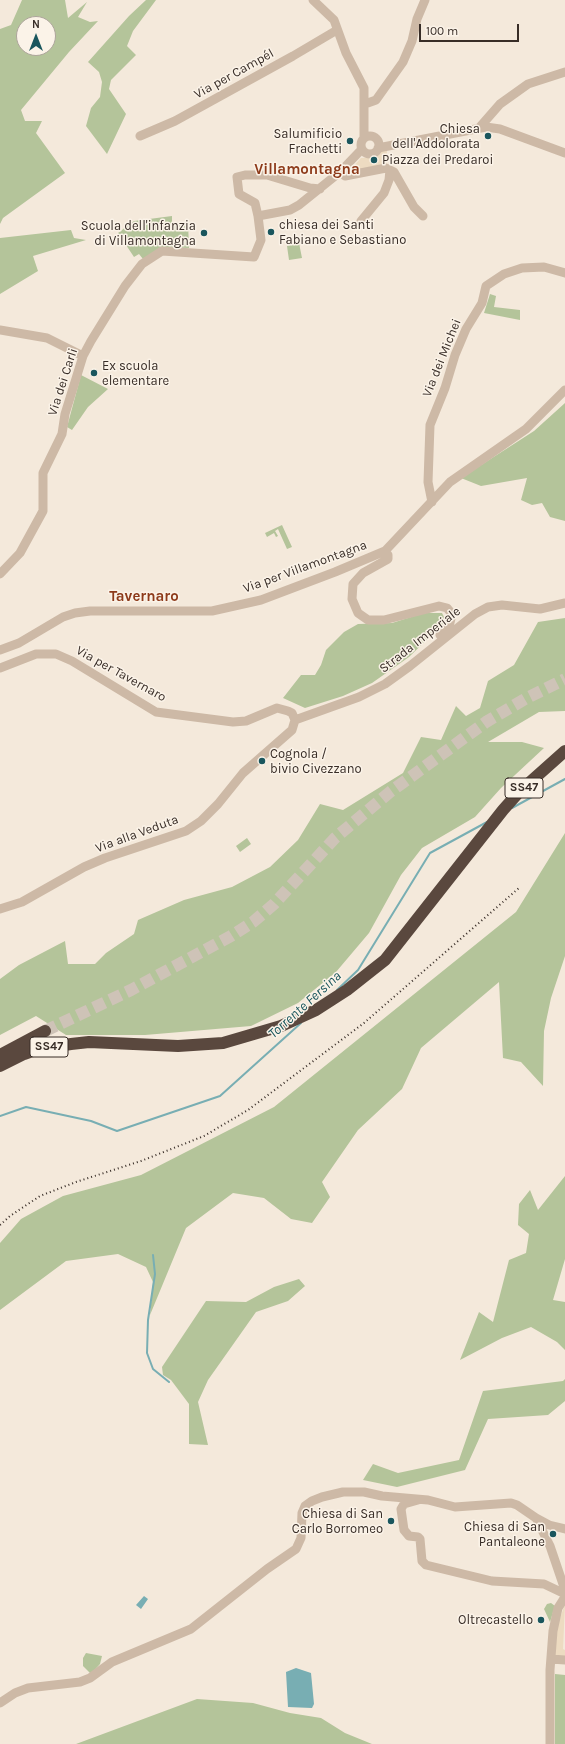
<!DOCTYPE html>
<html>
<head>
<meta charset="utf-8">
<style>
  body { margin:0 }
  #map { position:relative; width:565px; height:1744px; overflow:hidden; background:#f4e9db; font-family:Karla,sans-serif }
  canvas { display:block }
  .north { position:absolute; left:16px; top:16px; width:40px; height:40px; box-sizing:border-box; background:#fbf3e8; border:1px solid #ada49b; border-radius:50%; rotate:0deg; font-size:11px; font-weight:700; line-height:16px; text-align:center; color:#382d27 }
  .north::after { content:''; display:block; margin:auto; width:14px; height:18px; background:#1a565d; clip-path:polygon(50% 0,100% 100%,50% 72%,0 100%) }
  .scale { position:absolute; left:419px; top:24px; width:100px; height:18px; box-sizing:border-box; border:2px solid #382d27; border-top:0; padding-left:5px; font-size:12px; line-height:14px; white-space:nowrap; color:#382d27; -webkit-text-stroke:3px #fbf3e8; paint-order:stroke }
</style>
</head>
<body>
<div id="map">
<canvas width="565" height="1744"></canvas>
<div class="north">N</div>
<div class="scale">100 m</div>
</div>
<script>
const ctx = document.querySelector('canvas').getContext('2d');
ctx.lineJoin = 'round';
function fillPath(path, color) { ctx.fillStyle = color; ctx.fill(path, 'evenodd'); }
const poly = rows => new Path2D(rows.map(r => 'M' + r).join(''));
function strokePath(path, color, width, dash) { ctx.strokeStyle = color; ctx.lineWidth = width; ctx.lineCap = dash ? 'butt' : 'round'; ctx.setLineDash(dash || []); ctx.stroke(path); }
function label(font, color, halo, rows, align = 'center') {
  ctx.font = font + ' Karla,sans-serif'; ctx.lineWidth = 3; ctx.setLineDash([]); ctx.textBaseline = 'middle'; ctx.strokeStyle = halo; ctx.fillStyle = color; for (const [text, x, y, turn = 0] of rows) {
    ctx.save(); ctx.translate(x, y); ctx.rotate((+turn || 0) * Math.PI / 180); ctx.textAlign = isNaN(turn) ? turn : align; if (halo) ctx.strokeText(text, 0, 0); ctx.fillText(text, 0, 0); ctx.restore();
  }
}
const green = poly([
  [22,0,65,0,68,18,87,2,78,17,90,22,98,21,69,52,21,110,25,121,42,121,36,133,65,173,3,218,0,224,0,29,11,25],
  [24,24,48,24,48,48,24,48],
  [146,0,156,0,133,31,127,46,136,55,111,80,109,89,126,114,107,154,86,126,91,108,100,97,102,82,99,72,88,62,129,16],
  [172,216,172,223,188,222,189,248,165,247,143,259,139,254,134,257,118,233,134,221],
  [71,230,74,238,86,240,33,256,38,271,0,294,0,238],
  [299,243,302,258,289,260,287,246],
  [490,294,496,296,494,307,520,310,520,320,484,313],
  [81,375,108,389,88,407,72,430,67,427],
  [565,403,565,521,550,517,542,503,532,505,521,500,527,478,481,486,461,478,534,431],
  [282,525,292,547,287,549,278,529,275,531,278,536,276,537,274,533,267,537,265,533],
  [424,613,442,613,446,621,409,657,372,683,343,696,305,708,283,698,301,675,315,675,321,665,326,650,344,632,358,624,392,623],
  [565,618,565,711,539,712,488,742,522,742,544,748,501,788,475,817,422,848,401,875,369,933,336,972,298,1003,251,1026,145,1035,66,1035,36,1016,0,1035,0,979,19,965,65,941,68,964,95,964,106,953,134,934,138,920,184,900,232,887,270,867,298,840,320,804,343,810,403,773,421,737,441,740,456,706,466,716,480,708,488,681,514,665,538,622],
  [565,833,565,956,551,998,544,1031,543,1086,521,1062,503,1058,499,982,421,1048,402,1089,358,1130,322,1182,330,1197,312,1223,291,1219,264,1198,233,1193,186,1228,150,1315,153,1282,146,1267,118,1254,66,1261,0,1310,0,1243,21,1219,63,1196,141,1175,274,1107,516,912],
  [247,838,251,844,240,852,236,846],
  [565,1176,565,1259,553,1300,565,1302,565,1350,557,1342,531,1327,502,1338,460,1360,479,1312,493,1322,509,1260,526,1253,529,1234,518,1225,519,1204,530,1190,538,1210],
  [299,1279,305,1286,288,1301,256,1312,208,1380,198,1402,208,1445,189,1444,189,1404,171,1380,163,1375,162,1367,206,1301,246,1302,274,1287],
  [565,1379,565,1401,548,1415,488,1419,465,1470,397,1487,363,1480,373,1464,398,1473,459,1460,483,1391,563,1381],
  [551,1603,555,1606,550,1622,544,1609,547,1604],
  [86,1653,102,1656,100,1664,91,1674,83,1666,83,1658],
  [555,1674,565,1675,565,1744,555,1744],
  [197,1699,253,1703,290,1713,321,1718,345,1733,372,1744,76,1744]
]);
const plaza = poly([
  [383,149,387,150,387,156,389,159,384,165,348,172,361,158,374,157],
  [565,1604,563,1649,565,1650,565,1656,554,1656,557,1627]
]);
const water = poly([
  [144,1596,148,1599,141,1609,136,1605],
  [296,1668,311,1673,314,1704,312,1708,288,1707,286,1672]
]);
const stream = poly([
  [512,808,565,779],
  [337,990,358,970,430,853,487,822],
  [0,1116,26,1107,91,1121,117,1131,220,1096,301,1023],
  [153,1255,155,1274,148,1320,147,1353,153,1369,169,1382]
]);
const highwayTunnel = poly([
  [45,1031,131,990,231,936,253,922,274,904,335,838,390,792,486,722,525,699,565,679]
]);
const minor = poly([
  [313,0,334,20,346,53,364,88,364,137],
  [365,104,376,100,403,62,412,41,417,19,425,0],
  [479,128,500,104,528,84,565,72],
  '361 145a9 9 0 1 1 18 0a9 9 0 1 1-18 0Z',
  [140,136,175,121,293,56,337,30],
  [378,148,486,127,500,129,565,153],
  [340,172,345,176,386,168,394,172,414,207,423,216],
  [258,216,255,203,239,194,237,177,245,175,267,175,310,188,320,189],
  [361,221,384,193,389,180,390,170],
  [0,330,47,338,83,356],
  [432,502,428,482,430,425,445,388,455,355,466,329,482,303,486,286,504,274,522,268,544,267,565,273],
  [385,551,388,555,388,559,363,573,353,584,352,599,358,613,368,620,384,620,439,606,447,608,452,614,449,627,440,635],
  [0,574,20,553,43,511,43,473,62,434,65,414,83,356,91,341,125,286,142,264,162,251,254,257,261,240,258,216,290,210,299,205,340,172,362,149],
  [0,650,19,643,63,617,75,613,90,611,212,611,261,600,335,572,385,551,450,482,526,429,565,390],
  [0,668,36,654,56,654,72,661,156,712,233,722,246,721,277,708,288,711,292,713,295,720],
  [295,720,359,697,385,684,410,666,475,614,488,607,502,605,540,609,565,603],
  [0,909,22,902,84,867,105,858,186,831,201,821,218,804,243,773,292,730,295,720],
  [418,1500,404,1504,401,1509,404,1530,409,1536,418,1537,420,1539,422,1561,426,1565,492,1581,544,1584,565,1594],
  [536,1518,550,1546,565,1590],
  [551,1659,565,1660],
  [0,1703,15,1693,28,1688,80,1682,90,1678,112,1662,191,1629,267,1569,296,1549,301,1538,302,1513,305,1506,312,1501,322,1497,343,1492,364,1492,382,1496,428,1500,455,1507,511,1503,517,1505,536,1518,549,1525,565,1529],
  [550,1744,550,1670,553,1631,558,1608,565,1597]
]);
const highway = poly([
  [0,1055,45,1031],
  [0,1066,24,1054,38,1049,71,1044,89,1042,178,1046,223,1043,281,1026,316,1010,347,990,385,960,503,810,519,792,565,751]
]);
const rail = poly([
  [0,1225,10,1216,40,1196,76,1182,141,1161,204,1136,248,1110,364,1023,519,888]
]);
const markers = [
  [488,136,4,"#1a565d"],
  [350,141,4,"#1a565d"],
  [374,160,4,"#1a565d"],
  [271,232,4,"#1a565d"],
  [204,233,4,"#1a565d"],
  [94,373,4,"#1a565d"],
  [262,761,4,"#1a565d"],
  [391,1521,4,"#1a565d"],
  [553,1534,4,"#1a565d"],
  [541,1620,4,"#1a565d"]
];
const shields = [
  [524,788,38],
  [49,1047,38]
];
const shieldNames = [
  ["SS47",524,788],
  ["SS47",49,1047]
];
const streetNames = [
  ["Via per Campél",234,74,-29],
  ["Via dei Michei",442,358,-68],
  ["Via dei Carli",63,382,-72],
  ["Via per Villamontagna",305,567,-20],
  ["Strada Imperiale",420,640,-38],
  ["Via per Tavernaro",121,674,29],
  ["Via alla Veduta",137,834,-20]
];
const poiNames = [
  ["Chiesa",480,129],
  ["dell'Addolorata",480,144],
  ["Salumificio",342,134],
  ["Frachetti",342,149],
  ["Piazza dei Predaroi",382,160,"left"],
  ["chiesa dei Santi",279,225,"left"],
  ["Fabiano e Sebastiano",279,240,"left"],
  ["Scuola dell'infanzia",196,226],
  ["di Villamontagna",196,241],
  ["Ex scuola",102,366,"left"],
  ["elementare",102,381,"left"],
  ["Cognola /",270,754,"left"],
  ["bivio Civezzano",270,769,"left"],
  ["Chiesa di San",383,1514],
  ["Carlo Borromeo",383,1529],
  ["Chiesa di San",545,1527],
  ["Pantaleone",545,1542],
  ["Oltrecastello",533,1620]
];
const waterNames = [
  ["Torrente Fersina",305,1005,-42]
];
const quarterNames = [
  ["Villamontagna",307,170],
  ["Tavernaro",144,597]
];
fillPath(green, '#b4c49a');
fillPath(plaza, '#eddbc1');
fillPath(water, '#78aeb3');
strokePath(stream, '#78aeb3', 2);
strokePath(highwayTunnel, '#cec3b7', 12, [12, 6]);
strokePath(minor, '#cdb9a6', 9);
strokePath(highway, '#5a483e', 12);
strokePath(rail, '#382d27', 2, [1, 3]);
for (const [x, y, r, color] of markers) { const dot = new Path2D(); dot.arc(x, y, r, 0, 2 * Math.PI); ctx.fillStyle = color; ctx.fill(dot); strokePath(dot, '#fbf3e8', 1.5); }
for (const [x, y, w] of shields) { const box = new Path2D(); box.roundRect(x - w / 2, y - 10, w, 20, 3); ctx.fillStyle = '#fbf3e8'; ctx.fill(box); strokePath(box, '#382d27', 1); }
label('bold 12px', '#382d27', null, shieldNames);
label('13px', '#382d27', '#fbf3e8', streetNames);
label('13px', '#382d27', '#fbf3e8', poiNames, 'right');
label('italic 14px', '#1a565d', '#fbf3e8', waterNames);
label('bold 15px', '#8d3a1a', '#fbf3e8', quarterNames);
</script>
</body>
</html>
